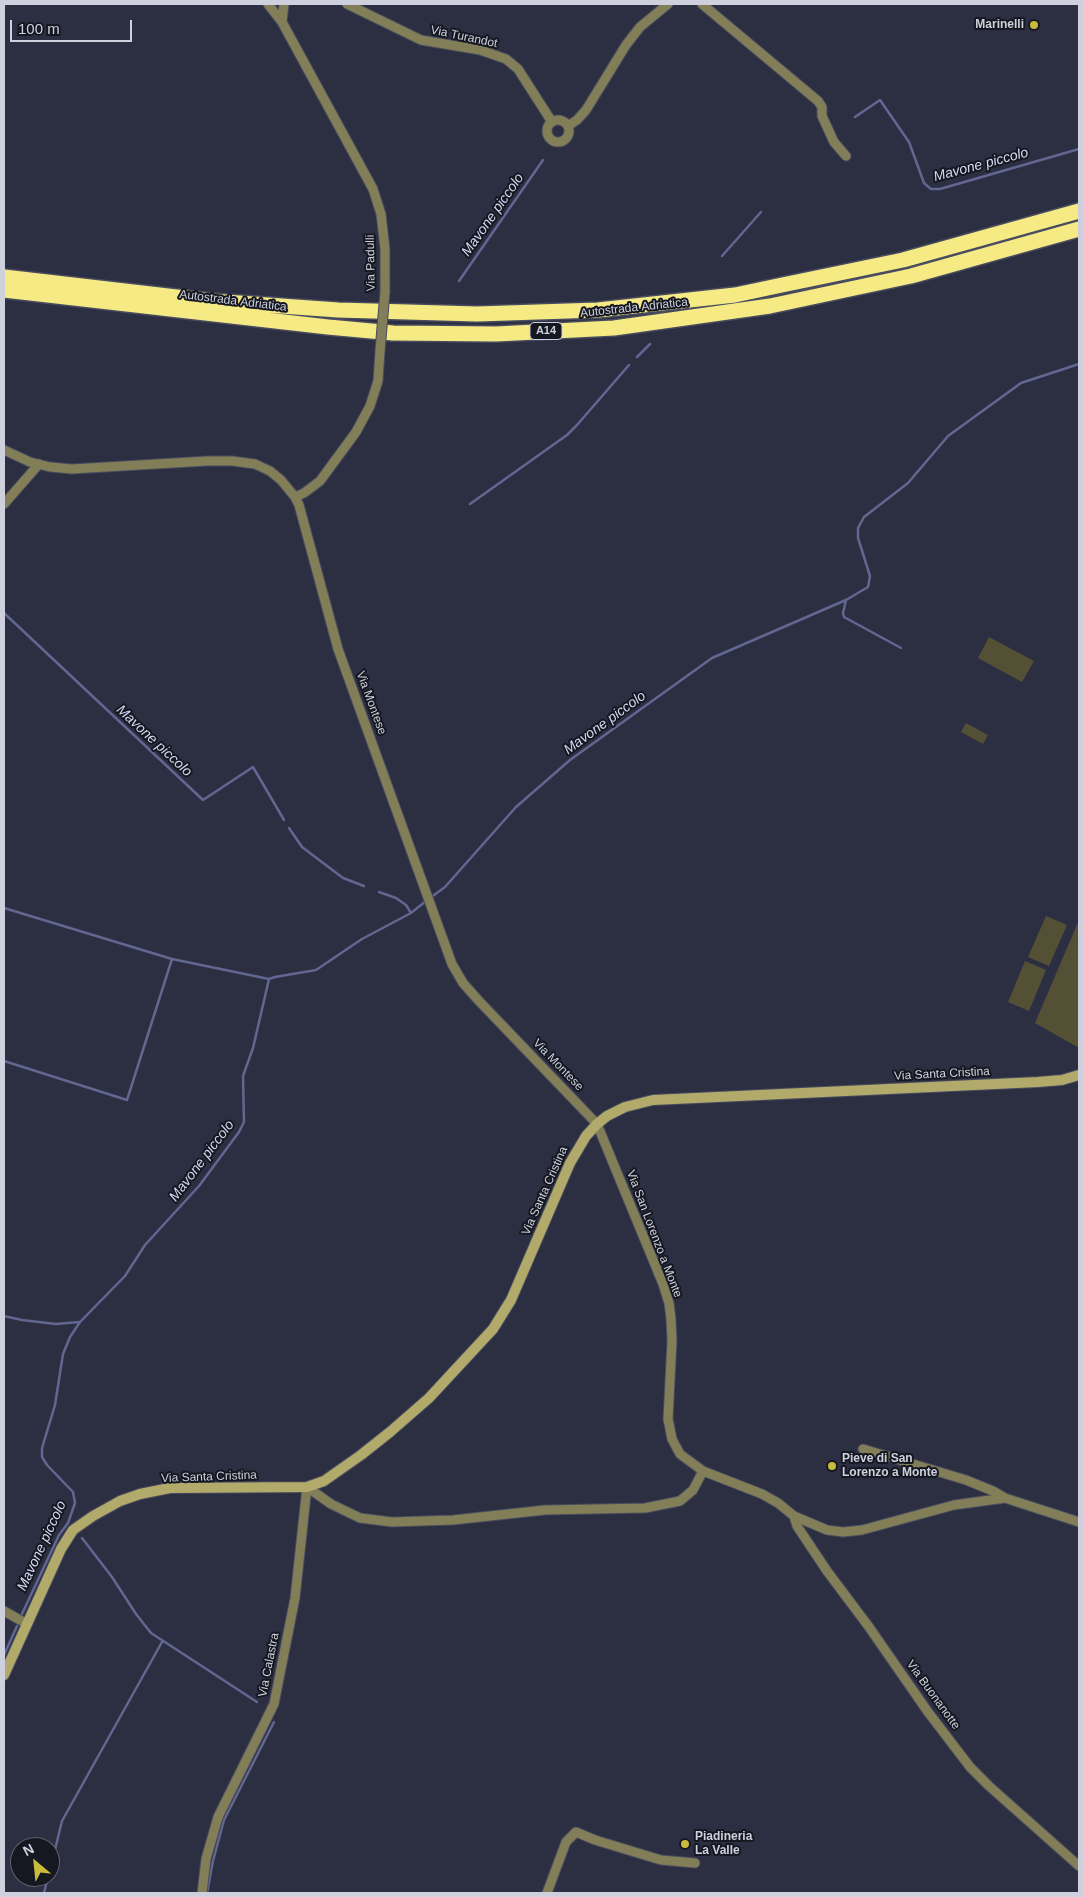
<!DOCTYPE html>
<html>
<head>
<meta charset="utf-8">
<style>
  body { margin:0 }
  #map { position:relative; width:1083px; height:1897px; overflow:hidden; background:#2c2f42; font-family:Helvetica,sans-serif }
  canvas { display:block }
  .frame { position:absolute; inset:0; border:5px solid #ced1dd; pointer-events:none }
  .north { position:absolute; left:10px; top:1837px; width:50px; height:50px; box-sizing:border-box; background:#161821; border:1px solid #60626c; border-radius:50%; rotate:332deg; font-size:14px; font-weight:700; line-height:20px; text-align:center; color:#ced1dd }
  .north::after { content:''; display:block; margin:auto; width:18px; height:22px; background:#c9bb3b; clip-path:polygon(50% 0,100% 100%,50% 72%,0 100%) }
  .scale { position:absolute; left:10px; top:20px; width:122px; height:22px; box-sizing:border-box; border:2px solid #ced1dd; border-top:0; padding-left:6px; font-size:15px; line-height:18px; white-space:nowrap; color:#ced1dd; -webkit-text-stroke:4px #161821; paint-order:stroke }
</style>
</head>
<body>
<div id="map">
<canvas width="1083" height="1897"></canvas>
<div class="frame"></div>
<div class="north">N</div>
<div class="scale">100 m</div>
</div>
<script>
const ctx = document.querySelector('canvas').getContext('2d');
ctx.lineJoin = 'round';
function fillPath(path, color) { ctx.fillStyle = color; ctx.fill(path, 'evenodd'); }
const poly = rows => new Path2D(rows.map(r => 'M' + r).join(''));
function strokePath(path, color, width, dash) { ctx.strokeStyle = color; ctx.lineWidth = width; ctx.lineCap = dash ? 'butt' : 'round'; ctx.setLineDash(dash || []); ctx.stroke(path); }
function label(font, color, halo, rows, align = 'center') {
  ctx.font = font + ' Helvetica,sans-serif'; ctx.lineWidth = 4; ctx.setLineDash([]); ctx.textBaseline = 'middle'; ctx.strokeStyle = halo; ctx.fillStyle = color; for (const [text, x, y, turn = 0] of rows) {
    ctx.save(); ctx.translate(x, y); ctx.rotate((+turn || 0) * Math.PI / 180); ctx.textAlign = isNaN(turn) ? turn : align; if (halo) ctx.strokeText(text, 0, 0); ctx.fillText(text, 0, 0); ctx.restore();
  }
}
const green = poly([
  [989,637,1034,661,1022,682,978,658],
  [966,723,988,735,983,744,961,732],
  [1046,916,1067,925,1049,966,1028,957],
  [1079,920,1079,1048,1035,1023],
  [1025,961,1046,970,1029,1011,1008,1002]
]);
const stream = poly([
  [855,117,880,100,909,142,924,183,931,189,940,189,1079,149],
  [722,256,761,212],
  [459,281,543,160],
  [637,357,650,344],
  [470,504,567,435,577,425,629,365],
  [846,600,843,613,844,617,901,648],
  [4,613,203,800,253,767,284,820],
  [289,828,302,847,343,878,364,886],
  [379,892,396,898,406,905,411,913],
  [430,898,445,887,516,807,570,760,712,658,846,600,868,587,870,576,858,538,858,528,864,517,908,483,948,436,1021,383,1079,364],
  [4,908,172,959],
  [4,1061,127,1100,172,959,269,979],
  [4,1316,22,1320,56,1324,79,1322],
  [82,1538,112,1577,136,1614,151,1633,257,1702],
  [21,1616,59,1535,68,1523,75,1503,73,1492,47,1465,42,1457,42,1448,55,1405,63,1354,70,1337,80,1322,125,1276,145,1245,199,1186,239,1132,244,1122,243,1076,253,1048,269,979,275,977,316,970,362,939,411,913,426,901],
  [4,1655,17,1626],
  [50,1870,62,1821,162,1642],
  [44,1893,48,1877],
  [207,1893,213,1861,224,1820,274,1722]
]);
const street = poly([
  [268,4,282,22,373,189,381,214,385,249,385,292],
  [347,4,421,40,480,50,506,59,518,69,552,122],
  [702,4,818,101,822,107,822,116,834,142,846,156],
  [282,22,284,4],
  '547 131a11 11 0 1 1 22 0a11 11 0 1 1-22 0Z',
  [568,126,577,120,586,110,626,45,640,27,668,4],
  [4,450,30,462,50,467,72,469,207,461,232,461,255,464,270,471,281,480,295,497,299,505,338,649,452,964,463,983,479,1001,597,1124,663,1284,669,1303,671,1319,672,1341,668,1419,672,1439,680,1454,703,1471,762,1494,778,1503,794,1516,827,1530,843,1532,862,1530,954,1505,1005,1498,1079,1522],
  [295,497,304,493,320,481,356,432,370,406,378,381,380,351],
  [4,504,39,464],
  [863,1449,966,1480,993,1491,1005,1498],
  [307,1487,331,1504,360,1518,392,1522,453,1520,545,1510,645,1508,680,1501,693,1490,703,1471],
  [794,1516,797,1526,827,1571,869,1627,928,1712,970,1767,989,1786,1079,1866],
  [4,1611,27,1624],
  [202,1893,206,1859,218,1817,274,1704,295,1598,307,1487],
  [547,1893,566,1842,576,1832,595,1840,661,1860,695,1863]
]);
const secondary = poly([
  [4,1675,61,1549,73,1530,93,1516,120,1501,140,1494,170,1488,307,1487,324,1481,361,1455,390,1432,429,1398,493,1329,511,1300,570,1163,586,1136,597,1124,607,1116,625,1107,653,1100,1038,1082,1062,1080,1079,1075]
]);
const highway = poly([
  [4,277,211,301,338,310,477,314,598,310,735,295,782,285,903,260,1079,211],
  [4,290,328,327,393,333,496,334,614,328,770,306,911,276,1079,229]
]);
const streetBridge = poly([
  [380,351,385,292]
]);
const markers = [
  [1034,25,5,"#c9bb3b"],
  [832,1466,5,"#c9bb3b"],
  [685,1844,5,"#c9bb3b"]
];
const shields = [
  [546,331,32]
];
const shieldNames = [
  ["A14",546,331]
];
const poiNames = [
  ["Marinelli",1024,25,"right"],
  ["Pieve di San",842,1459],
  ["Lorenzo a Monte",842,1473],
  ["Piadineria",695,1837],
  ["La Valle",695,1851]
];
const streetNames = [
  ["Via Turandot",464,37,12],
  ["Via Padulli",371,263,-91],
  ["Autostrada Adriatica",233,301,7],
  ["Autostrada Adriatica",634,308,-6],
  ["Via Montese",371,703,70],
  ["Via Montese",558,1065,46],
  ["Via Santa Cristina",942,1074,-3],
  ["Via Santa Cristina",545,1191,-66],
  ["Via San Lorenzo a Monte",654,1234,69],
  ["Via Santa Cristina",209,1477,-2],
  ["Via Calastra",269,1665,-79],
  ["Via Buonanotte",933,1695,54]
];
const waterNames = [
  ["Mavone piccolo",981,165,-15],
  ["Mavone piccolo",493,215,-55],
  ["Mavone piccolo",605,723,-36],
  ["Mavone piccolo",154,741,43],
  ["Mavone piccolo",202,1161,-53],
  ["Mavone piccolo",42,1546,-65]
];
fillPath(green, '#535035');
strokePath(stream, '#616790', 2.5);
strokePath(street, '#494c5e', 11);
strokePath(secondary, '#494c5e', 12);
strokePath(highway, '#494c5e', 18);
strokePath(street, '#827e57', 9);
strokePath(secondary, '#b1aa6a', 10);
strokePath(highway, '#f5ea84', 15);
strokePath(streetBridge, '#494c5e', 11, []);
strokePath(streetBridge, '#827e57', 9);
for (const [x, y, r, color] of markers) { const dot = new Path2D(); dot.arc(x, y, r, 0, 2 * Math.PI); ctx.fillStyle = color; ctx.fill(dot); strokePath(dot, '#161821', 2); }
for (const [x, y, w] of shields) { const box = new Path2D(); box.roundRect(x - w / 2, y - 8.5, w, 17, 4); ctx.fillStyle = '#161821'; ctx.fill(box); strokePath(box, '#ced1dd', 1); }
label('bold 11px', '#ced1dd', null, shieldNames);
label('bold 12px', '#ced1dd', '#161821', poiNames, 'left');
label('12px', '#ced1dd', '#161821', streetNames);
label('italic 14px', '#d3d8f3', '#161821', waterNames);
</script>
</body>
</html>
